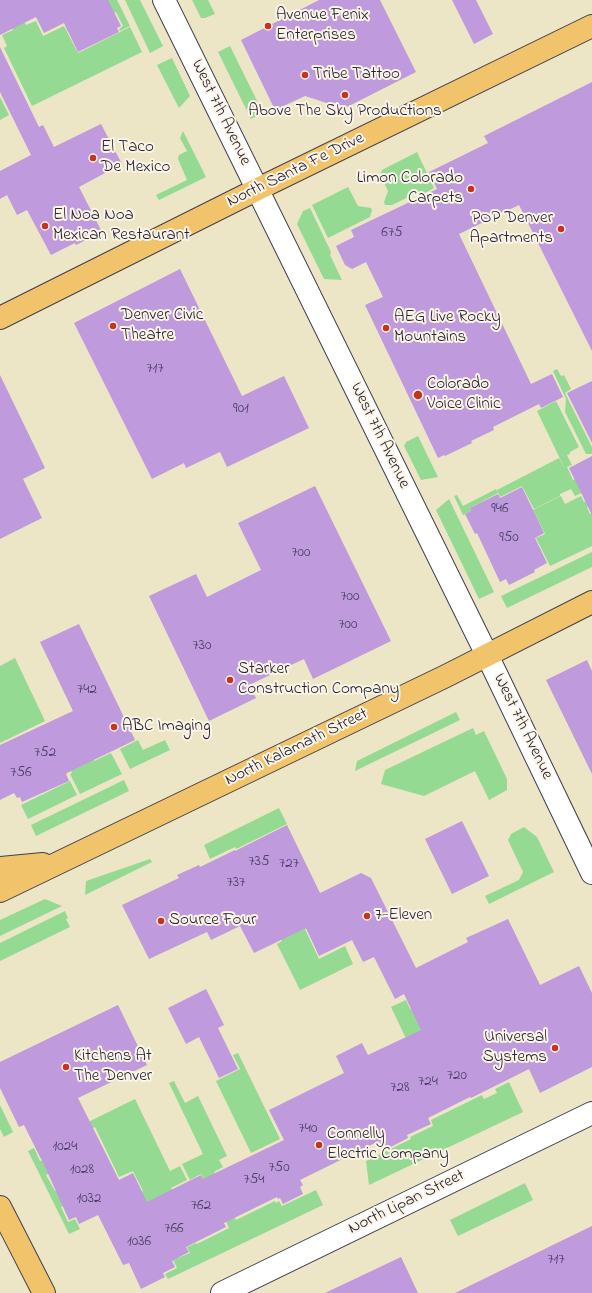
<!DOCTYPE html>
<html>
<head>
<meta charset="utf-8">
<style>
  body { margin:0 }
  canvas { display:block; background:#ece5c6 }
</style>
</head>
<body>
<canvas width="592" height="1293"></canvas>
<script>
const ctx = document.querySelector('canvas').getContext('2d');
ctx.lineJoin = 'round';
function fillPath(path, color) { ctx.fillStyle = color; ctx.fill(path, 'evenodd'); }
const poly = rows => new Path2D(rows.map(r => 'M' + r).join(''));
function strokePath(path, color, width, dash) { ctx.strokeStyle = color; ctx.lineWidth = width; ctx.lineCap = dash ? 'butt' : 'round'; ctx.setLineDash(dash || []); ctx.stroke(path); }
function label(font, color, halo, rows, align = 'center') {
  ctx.font = font + ' "Indie Flower",sans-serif'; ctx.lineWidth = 4; ctx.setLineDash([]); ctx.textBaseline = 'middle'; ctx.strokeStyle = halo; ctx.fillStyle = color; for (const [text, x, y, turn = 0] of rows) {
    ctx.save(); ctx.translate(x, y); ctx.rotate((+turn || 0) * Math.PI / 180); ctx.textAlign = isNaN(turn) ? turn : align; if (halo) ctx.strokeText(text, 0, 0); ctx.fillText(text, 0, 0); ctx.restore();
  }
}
const green = poly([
  [106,0,117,0,130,26,120,31,119,29,123,26,116,12,111,15,109,12,68,32,65,25,102,6],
  [125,0,140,0,163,46,150,53],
  [192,0,208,0,215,14,205,18,201,18],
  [17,7,26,25,36,21,43,36,64,26,78,53,130,27,142,52,32,106,4,48,7,46,2,35,13,30,4,13],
  [230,46,263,113,251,119,218,52],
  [172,58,190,96,179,108,157,65],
  [0,97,9,115,0,120],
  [183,131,206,177,159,200,156,195,187,180,178,159,179,155,187,151,180,138],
  [417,152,434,188,423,194,421,191,392,205,385,205,384,202,388,191,380,175,382,170],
  [348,187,358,206,371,208,372,210,370,217,328,238,312,205],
  [310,208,331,252,330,255,342,280,324,279,297,224,303,211],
  [557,369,561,376,564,375,571,389,565,393,592,447,592,454,586,454,565,412,566,399,553,371],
  [556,401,579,447,570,452,570,454,567,455,572,465,567,467,573,480,575,479,582,493,575,496,571,489,560,494,560,496,534,509,522,486,500,497,497,490,559,458,565,469,537,411],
  [418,436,438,477,421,480,404,446,406,442],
  [496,489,498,493,470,508,471,511,463,515,454,496,457,495,463,506],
  [561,496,565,504,581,496,584,502,586,501,589,506,587,507,590,514,592,513,592,546,550,566,536,538,545,534,533,510],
  [449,499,494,592,479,599,436,510],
  [592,552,592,567,507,608,501,596],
  [15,658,45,721,0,743,0,666],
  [456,712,460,720,355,771,357,761],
  [74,719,94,761,111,753,122,774,80,794,70,774,72,773,51,730],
  [473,728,476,735,484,731,507,779,507,790,489,800,475,771,424,796,381,784,385,770],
  [138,740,143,750,165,740,170,750,130,769,120,749],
  [124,780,129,791,36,836,31,825],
  [70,781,77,795,28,819,21,805],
  [279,808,287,824,236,849,235,847,210,859,204,845],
  [524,827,537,837,554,872,489,904,485,896,519,880,523,872,508,840,511,834],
  [150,859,152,862,85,895,86,881],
  [45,899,62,906,0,936,0,920],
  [264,904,331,916,305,929,319,959,345,946,353,964,300,990,277,944,282,941],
  [65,911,68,918,66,919,70,927,0,961,0,943],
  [434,997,462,1029,412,1051,391,1007,406,1000,410,1009],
  [238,1053,280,1139,251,1153,216,1081,240,1069,233,1055],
  [174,1081,185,1103,198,1096,227,1156,219,1160,223,1167,214,1172,229,1203,210,1193,201,1174,190,1180,182,1164,203,1154,169,1083],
  [509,1082,523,1112,369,1185,366,1161,411,1139,410,1137,433,1126,431,1120,482,1095,484,1099,497,1093,495,1089],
  [135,1099,170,1171,180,1166,187,1180,171,1188,180,1205,153,1218,141,1193,143,1191,133,1171,119,1177,95,1127,87,1130,84,1124],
  [0,1105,13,1132,4,1137,0,1129],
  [34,1148,40,1161,43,1160,50,1173,46,1175,55,1191,59,1189,66,1204,61,1207,68,1222,75,1219,80,1229,69,1234,28,1151],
  [525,1183,533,1200,458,1236,450,1220],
  [316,1190,323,1205,168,1279,165,1274,177,1268,173,1260,190,1253,187,1247,196,1243,197,1244,229,1228,220,1209,228,1205,236,1220,275,1201,276,1203,279,1201,282,1206]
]);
const building = poly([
  [0,0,108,0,121,26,117,28,119,32,78,52,64,23,44,33,36,17,0,35],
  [319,0,380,0,416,72,339,111,336,106,305,96,275,110,241,40],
  [452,0,476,0,493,34,474,44],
  [0,47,39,127,43,125,54,147,101,124,122,164,79,187,102,232,76,245,75,243,51,255,27,210,17,215,7,195,0,199,0,171,31,155,0,92],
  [592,82,592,351,519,205,459,234,531,384,552,374,563,397,541,408,539,404,493,427,494,430,471,441,472,443,445,456,444,455,438,458,365,305,383,297,366,262,352,269,345,265,336,246,354,237,351,230,437,189,429,172,488,143,484,136],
  [180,269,242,396,284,376,309,428,227,467,220,452,186,468,184,463,152,479,74,323],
  [0,375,45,468,23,479,42,518,0,539],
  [592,381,592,443,567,393],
  [592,456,592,515,569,468],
  [315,486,391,641,313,679,304,659,249,685,256,698,209,721,149,596,196,574,207,597,261,570,238,523],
  [522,487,544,533,535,538,547,563,534,570,535,572,509,585,506,579,500,582,477,533,475,534,465,514,471,511,470,508,498,494,500,498],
  [79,624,135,740,69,772,66,774,69,781,22,802,20,797,17,798,14,793,0,800,0,745,73,711,40,642],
  [587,660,592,671,592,774,546,680],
  [462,821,489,876,452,894,425,839],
  [287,825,320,893,361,873,371,878,416,968,468,942,466,938,508,919,540,985,579,966,592,993,592,1067,540,1093,529,1069,471,1098,470,1097,428,1118,431,1124,407,1135,408,1138,383,1151,379,1141,300,1180,303,1185,300,1187,303,1194,283,1204,280,1198,278,1199,277,1197,224,1223,226,1227,186,1247,189,1252,172,1261,175,1267,163,1273,165,1277,141,1289,129,1263,123,1265,98,1215,79,1224,76,1217,69,1220,41,1158,41,1159,24,1125,19,1127,0,1088,0,1062,118,1005,147,1065,78,1098,119,1180,133,1173,147,1202,201,1175,203,1179,284,1140,269,1110,344,1073,336,1056,362,1043,368,1055,421,1030,404,994,395,999,374,957,363,962,352,940,319,956,306,928,254,953,240,926,211,940,207,932,149,959,122,905,179,878,177,875,199,865,200,867,235,850,235,851],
  [206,989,224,1025,218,1028,238,1069,219,1078,199,1037,186,1044,168,1008],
  [592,1226,592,1293,455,1293,559,1242],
  [401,1257,418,1293,325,1293]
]);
const minor = poly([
  [164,0,487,655,592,873],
  [222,1293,592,1113]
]);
const major = poly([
  [0,318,258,189,592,26],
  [0,868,43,864],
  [0,891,446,676,592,602],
  [0,1207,44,1293]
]);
const markers = [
  [268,26,4,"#c8321e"],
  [305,75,4,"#c8321e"],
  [345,95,4,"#c8321e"],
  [93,158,4,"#c8321e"],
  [471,189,4,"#c8321e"],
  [45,226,4,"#c8321e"],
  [561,229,4,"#c8321e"],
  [113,326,4,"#c8321e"],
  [386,328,4,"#c8321e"],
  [418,395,5,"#c8321e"],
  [230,680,4,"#c8321e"],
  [114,727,4,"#c8321e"],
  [367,916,4,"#c8321e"],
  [161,921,4,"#c8321e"],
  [555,1048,4,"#c8321e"],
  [66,1067,4,"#c8321e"],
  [319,1145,4,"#c8321e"]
];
const numberNames = [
  ["675",392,234],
  ["717",155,370],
  ["901",241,410],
  ["946",500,510],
  ["950",509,539],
  ["700",301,554],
  ["700",350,598],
  ["700",348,626],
  ["730",202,647],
  ["742",87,691],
  ["752",45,754],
  ["756",21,774],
  ["735",259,863],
  ["727",289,865],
  ["737",236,884],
  ["720",457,1077],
  ["724",428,1083],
  ["728",400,1089],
  ["740",308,1130],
  ["1024",65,1148],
  ["750",279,1169],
  ["1028",82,1171],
  ["754",254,1181],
  ["1032",89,1200],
  ["762",201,1207],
  ["766",174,1230],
  ["1036",139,1243],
  ["717",556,1261]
];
const poiNames = [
  ["Avenue Fenix",276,16],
  ["Enterprises",276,36],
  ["Tribe Tattoo",313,75],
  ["Above The Sky Productions",345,112,"center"],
  ["El Taco",101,148],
  ["De Mexico",101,168],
  ["Limon Colorado",463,179,"right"],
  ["Carpets",463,199,"right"],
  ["El Noa Noa",53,216],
  ["Mexican Restaurant",53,236],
  ["POP Denver",553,219,"right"],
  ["Apartments",553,239,"right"],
  ["Denver Civic",121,316],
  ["Theatre",121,336],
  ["AEG Live Rocky",394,318],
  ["Mountains",394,338],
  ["Colorado",427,385],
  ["Voice Clinic",427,405],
  ["Starker",238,670],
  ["Construction Company",238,690],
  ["ABC Imaging",122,727],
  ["7-Eleven",375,916],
  ["Source Four",169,921],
  ["Universal",547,1038,"right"],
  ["Systems",547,1058,"right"],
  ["Kitchens At",74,1057],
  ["The Denver",74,1077],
  ["Connelly",327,1135],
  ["Electric Company",327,1155]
];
const streetNames = [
  ["West 7th Avenue",220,113,64],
  ["North Santa Fe Drive",296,171,-26],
  ["West 7th Avenue",379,436,64],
  ["West 7th Avenue",522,727,64],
  ["North Kalamath Street",297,748,-26],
  ["North Lipan Street",407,1203,-26]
];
fillPath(green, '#95da92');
fillPath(building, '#bf9add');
strokePath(minor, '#403f50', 24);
strokePath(major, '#403f50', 24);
strokePath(minor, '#fff', 22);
strokePath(major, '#f1c36a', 22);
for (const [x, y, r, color] of markers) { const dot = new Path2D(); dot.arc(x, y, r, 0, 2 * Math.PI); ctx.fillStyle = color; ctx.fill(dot); strokePath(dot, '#fcf5e5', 1.5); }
label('15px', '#494064', null, numberNames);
label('17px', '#22223b', '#fcf5e5', poiNames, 'left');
label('17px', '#22223b', '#fcf5e5', streetNames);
</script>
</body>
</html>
